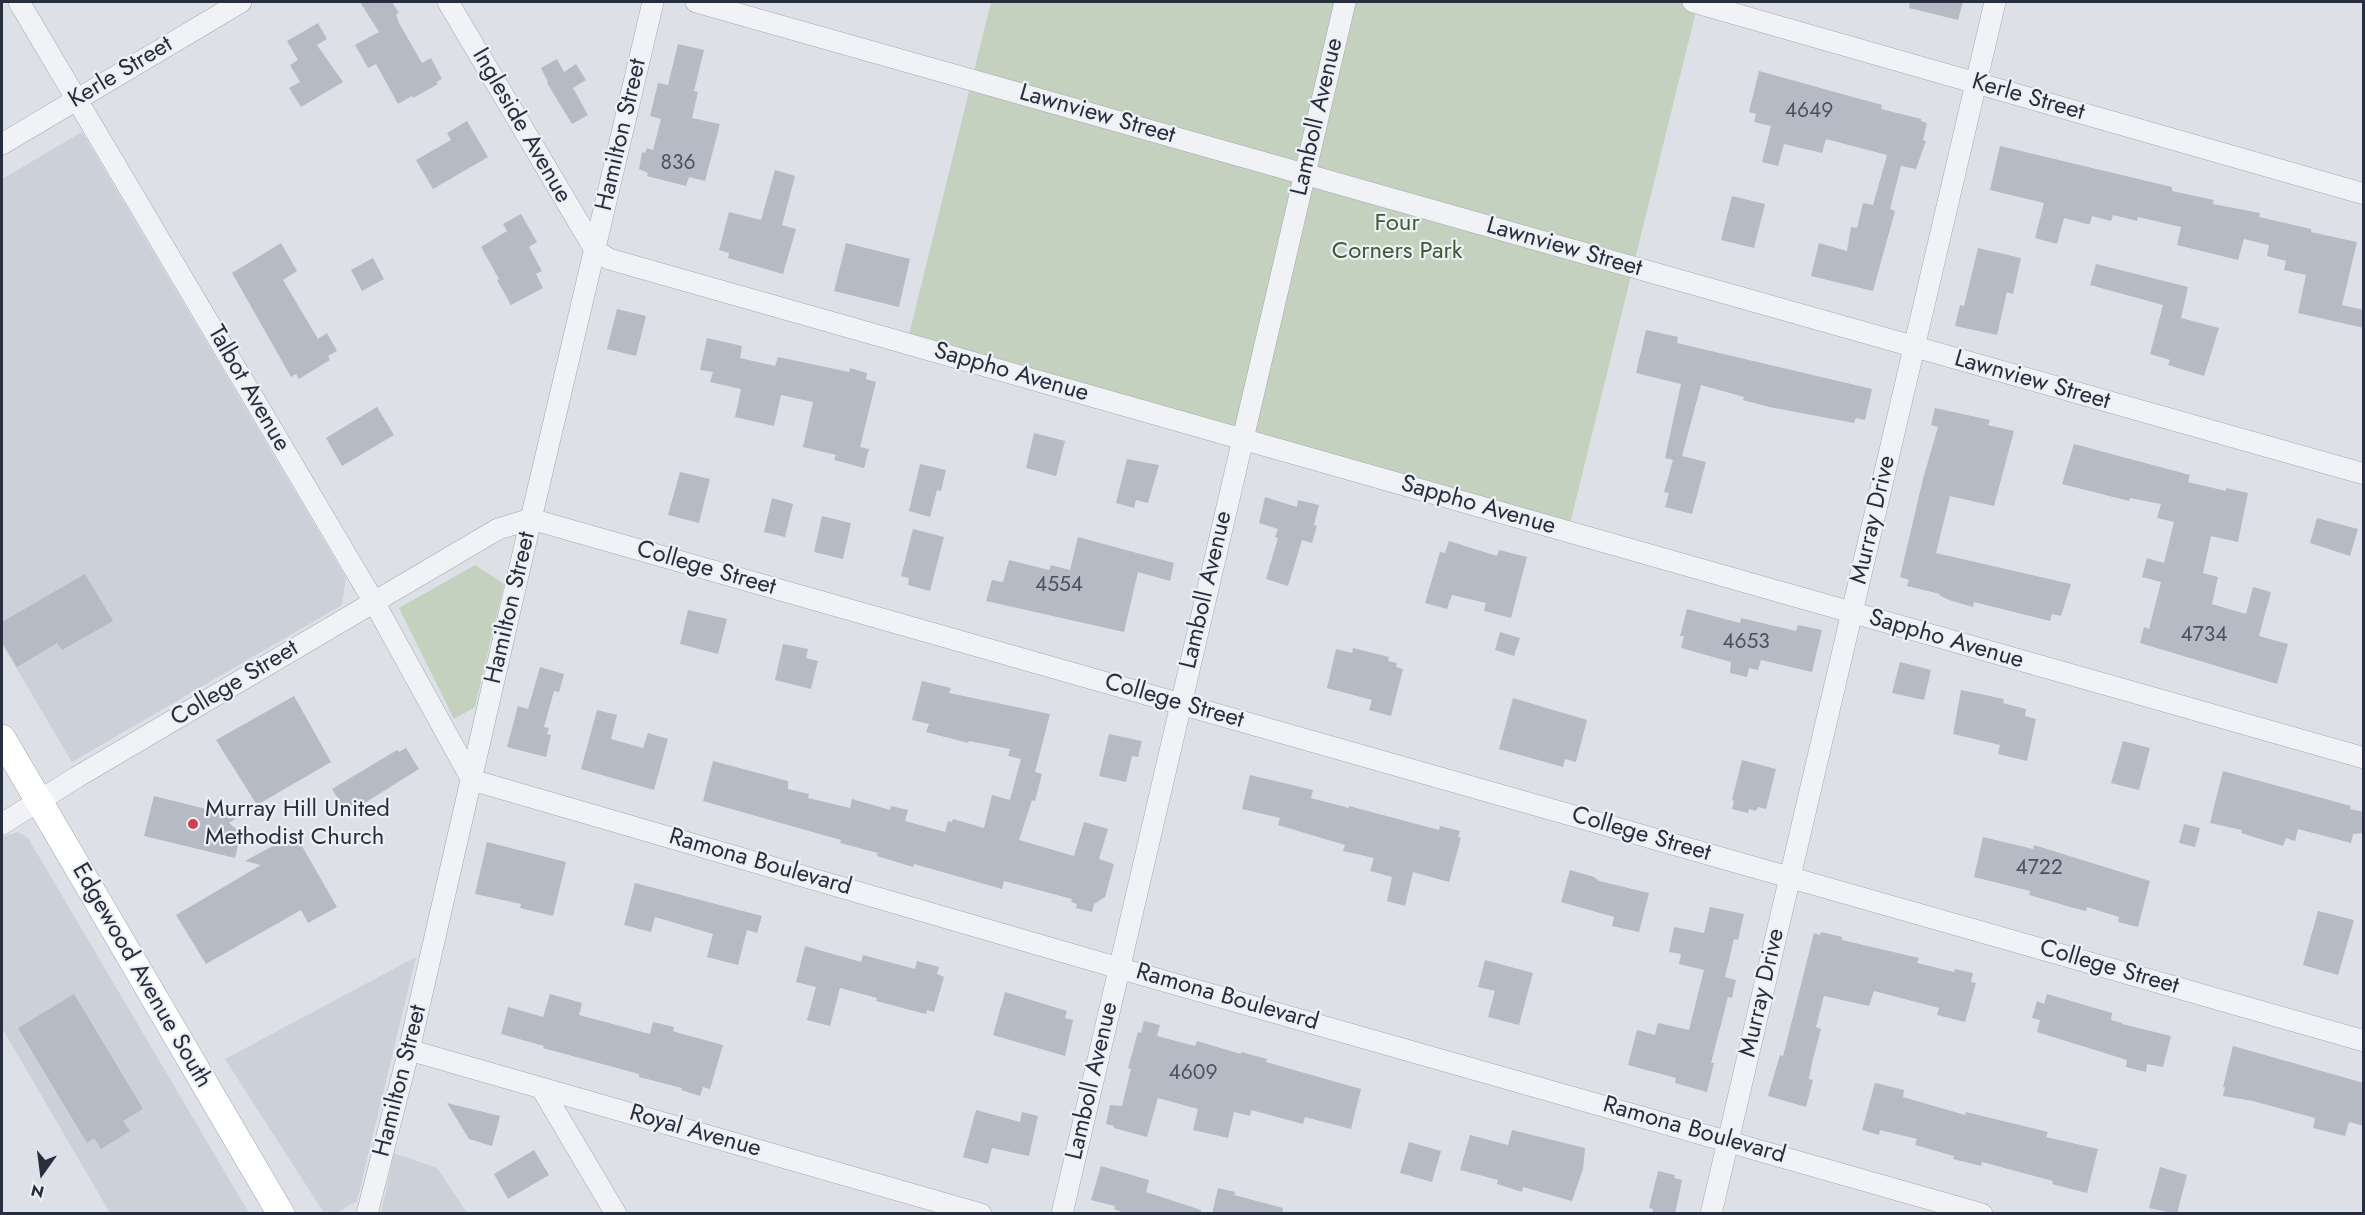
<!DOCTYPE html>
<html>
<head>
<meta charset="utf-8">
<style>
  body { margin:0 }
  #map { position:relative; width:2365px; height:1215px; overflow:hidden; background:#dde1e7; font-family:Jost,sans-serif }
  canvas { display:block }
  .frame { position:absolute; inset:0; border:3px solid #272f3e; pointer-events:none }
  .north { position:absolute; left:12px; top:1143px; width:60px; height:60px; -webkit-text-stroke:4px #edf0f5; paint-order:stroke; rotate:194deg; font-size:16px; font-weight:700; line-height:24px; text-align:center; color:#272f3e }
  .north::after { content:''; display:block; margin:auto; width:21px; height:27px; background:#272f3e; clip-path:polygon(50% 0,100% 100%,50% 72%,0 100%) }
</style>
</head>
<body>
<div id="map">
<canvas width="2365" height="1215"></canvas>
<div class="frame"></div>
<div class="north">N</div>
</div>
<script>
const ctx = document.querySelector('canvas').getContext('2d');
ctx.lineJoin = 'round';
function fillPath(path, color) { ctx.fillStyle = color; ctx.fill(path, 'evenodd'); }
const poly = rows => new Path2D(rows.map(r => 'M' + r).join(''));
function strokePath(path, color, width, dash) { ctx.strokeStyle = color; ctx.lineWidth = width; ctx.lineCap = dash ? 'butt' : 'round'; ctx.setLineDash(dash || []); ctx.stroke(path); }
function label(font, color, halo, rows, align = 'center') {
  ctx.font = font + ' Jost,sans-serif'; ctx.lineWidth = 4.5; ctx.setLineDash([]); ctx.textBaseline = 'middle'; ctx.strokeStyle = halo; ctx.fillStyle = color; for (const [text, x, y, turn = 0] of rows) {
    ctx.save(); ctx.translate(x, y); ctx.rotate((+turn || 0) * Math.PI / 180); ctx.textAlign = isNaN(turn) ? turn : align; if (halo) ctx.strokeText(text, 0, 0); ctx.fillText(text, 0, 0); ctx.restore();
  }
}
const built = poly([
  [82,132,346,578,342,605,72,762,2,644,2,179],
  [18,832,28,838,249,1213,110,1213,2,1028,2,837],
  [416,957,357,1201,336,1213,324,1213,225,1059],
  [394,1153,437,1168,467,1213,381,1213]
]);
const green = poly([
  [991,2,1698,3,1568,532,907,343],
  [475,565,504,584,475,707,454,719,399,608]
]);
const building = poly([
  [360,2,392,2,399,13,396,14,399,23,422,63,431,58,442,79,436,82,438,84,413,98,412,96,398,104,376,64,368,68,355,45,379,32],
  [1910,2,1963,2,1958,20,1909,8],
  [318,23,327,39,317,45,343,82,301,107,289,88,300,82,290,65,298,60,287,41],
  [678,44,704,50,694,91,698,92,692,118,720,124,705,181,689,177,686,186,647,176,648,173,639,169,642,152,645,153,647,148,653,150,661,119,650,116,658,83,668,85],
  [557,59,564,72,576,64,586,80,573,88,588,115,572,124,547,83,548,82,541,68],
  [1759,71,1882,105,1881,109,1921,119,1921,121,1927,123,1923,140,1926,141,1916,169,1901,166,1890,209,1895,211,1873,291,1811,276,1819,243,1847,251,1851,227,1857,228,1863,203,1873,205,1887,155,1826,139,1822,153,1784,144,1778,166,1762,162,1771,126,1754,122,1756,114,1749,112],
  [467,121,488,157,433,189,416,160,451,140,447,133],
  [2000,146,2172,187,2172,191,2214,200,2213,204,2260,213,2259,217,2311,229,2311,232,2357,242,2342,305,2364,310,2364,328,2298,313,2306,275,2284,270,2286,261,2267,256,2269,245,2244,239,2238,260,2177,245,2181,227,2138,217,2137,221,2113,215,2111,221,2092,216,2090,224,2087,224,2064,218,2057,244,2035,238,2044,203,1990,190],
  [775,170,795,176,782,225,796,229,783,274,728,258,729,253,719,250,729,212,761,220],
  [1732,196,1765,204,1754,248,1721,240],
  [521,214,537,242,529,247,542,271,536,274,543,288,511,305,497,280,499,279,481,247,507,231,503,224],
  [281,243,297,271,283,280,318,339,327,333,337,351,328,356,330,360,299,379,296,374,291,377,232,273],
  [846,243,910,259,899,307,834,291],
  [1978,248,2021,258,2013,294,2007,292,1997,335,1955,326,1960,305,1964,306],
  [373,258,384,279,362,291,351,270],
  [2096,264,2188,287,2181,318,2219,328,2204,376,2168,365,2170,360,2150,354,2163,305,2090,285],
  [617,309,646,316,636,356,607,349],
  [1646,330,1678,337,1677,343,1872,389,1865,420,1856,418,1854,423,1769,407,1743,400,1744,397,1701,385,1682,456,1706,462,1692,514,1665,507,1669,493,1664,492,1673,460,1665,458,1681,384,1636,373],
  [707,338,742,346,740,358,775,366,778,357,849,372,850,368,867,373,866,379,876,382,860,447,869,449,864,468,834,460,836,455,803,447,813,402,781,395,774,426,735,417,741,389,710,382,713,372,700,370],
  [377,407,394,435,342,466,326,438],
  [1935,408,1990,420,1988,425,2014,431,1994,506,1950,496,1936,553,2071,584,2061,616,2052,614,2050,621,1974,602,1973,607,1949,600,1939,595,1940,594,1907,586,1909,580,1900,577,1923,479,1938,427,1931,425],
  [1034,433,1065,441,1056,476,1026,468],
  [2074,444,2190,475,2188,482,2226,491,2226,488,2248,493,2238,542,2211,536,2203,573,2218,577,2212,604,2246,614,2253,587,2271,592,2259,636,2288,644,2277,684,2140,643,2144,627,2149,629,2161,582,2142,577,2147,558,2164,563,2174,522,2157,518,2161,504,2130,498,2129,501,2062,484],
  [1127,459,1159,465,1148,503,1136,500,1134,508,1116,503],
  [920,464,946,470,941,491,937,490,930,517,909,511],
  [680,472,710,479,699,523,668,515],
  [1265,497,1297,507,1298,500,1319,505,1314,525,1317,526,1312,543,1302,540,1288,586,1266,579,1278,538,1275,537,1278,529,1259,523],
  [772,498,793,504,785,537,764,532],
  [822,516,851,523,843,559,814,552],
  [2317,518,2358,529,2350,556,2310,543],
  [913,529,944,537,930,591,908,585,909,578,901,576],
  [1078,537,1174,563,1170,581,1138,572,1124,632,986,601,992,580,1003,582,1009,560,1049,570,1051,565,1070,570],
  [1449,541,1497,556,1499,550,1527,557,1511,618,1484,611,1486,603,1452,595,1447,609,1425,603,1440,552,1445,553],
  [85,574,113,621,62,650,57,643,17,667,2,642,2,622],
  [1687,609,1740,623,1741,618,1796,631,1798,625,1822,630,1812,672,1761,660,1758,670,1749,668,1747,677,1730,673,1731,662,1681,648,1684,636,1680,636],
  [688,610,727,619,718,654,680,644],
  [1500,632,1520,638,1514,656,1495,650],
  [783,644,808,649,806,658,818,661,811,689,775,680],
  [1353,648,1389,657,1388,661,1397,663,1396,667,1403,669,1391,716,1369,710,1372,700,1327,688,1336,649,1352,653],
  [1900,662,1931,670,1924,700,1892,693],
  [540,667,564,674,559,692,554,691,544,727,549,728,547,734,551,735,546,757,507,747,518,706,528,709],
  [922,681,951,688,949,693,1050,714,1035,772,1042,774,1035,801,1032,800,1019,840,1074,856,1084,822,1108,829,1099,859,1114,864,1105,897,1094,904,1092,912,1076,908,1077,904,1071,902,1072,899,1004,881,1002,889,914,864,913,867,877,856,878,853,840,843,841,840,703,801,713,761,788,781,788,789,809,794,808,798,850,808,852,799,890,810,891,806,908,810,905,821,945,832,948,821,952,822,953,819,984,828,992,795,1010,800,1021,759,1008,756,1010,749,969,741,968,743,926,732,929,724,912,720],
  [1961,690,2004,699,2003,703,2026,709,2025,716,2036,719,2027,761,1998,754,2000,745,1953,734],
  [294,696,331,762,257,805,216,740],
  [1513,698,1587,720,1576,762,1565,759,1563,767,1499,749],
  [597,710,617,715,611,739,643,748,648,733,668,739,654,790,581,769],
  [1109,734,1142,741,1138,757,1132,756,1126,782,1099,776],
  [2123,741,2150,748,2139,790,2111,783],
  [406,748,419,769,347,814,332,789,397,750,399,752],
  [1742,760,1776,769,1766,809,1758,807,1756,811,1749,809,1748,813,1732,809,1734,801,1732,800],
  [2223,771,2351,806,2350,809,2364,812,2364,833,2353,834,2351,843,2298,829,2295,841,2286,838,2283,846,2241,833,2242,830,2210,823],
  [1250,775,1313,790,1311,798,1349,808,1349,806,1439,830,1440,826,1460,831,1458,837,1461,838,1449,882,1413,872,1405,906,1387,901,1392,877,1370,871,1374,858,1343,851,1345,845,1278,825,1280,818,1242,809],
  [154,796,238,817,229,823,241,833,235,858,144,836],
  [2184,824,2200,828,2195,847,2179,843],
  [295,834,337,907,308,923,301,910,206,964,176,915,261,865,245,861],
  [1983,837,2033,849,2034,845,2150,881,2138,927,2118,922,2119,917,2087,907,2086,911,2074,908,2029,895,2030,891,1974,877],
  [487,842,566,862,553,916,520,908,521,904,475,894],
  [1570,870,1594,877,1599,881,1649,893,1639,932,1612,926,1614,917,1561,902],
  [635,883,762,916,757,933,747,930,738,965,707,957,713,934,655,917,651,932,624,925],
  [1710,907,1744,914,1738,940,1734,939,1725,977,1736,980,1732,998,1728,997,1711,1063,1714,1063,1707,1092,1675,1083,1676,1078,1628,1065,1637,1030,1655,1035,1658,1023,1689,1030,1704,970,1679,964,1681,954,1669,952,1674,927,1704,933],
  [2318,911,2354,920,2338,975,2303,965],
  [1821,932,1842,937,1842,940,1919,958,1917,963,1954,972,1955,969,1973,973,1971,982,1976,983,1965,1022,1937,1015,1939,1008,1874,991,1869,1006,1824,996,1816,1027,1821,1029,1812,1063,1809,1079,1813,1080,1806,1107,1768,1096,1780,1055,1783,1056,1814,933,1820,935],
  [805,946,861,962,863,955,915,969,917,961,939,967,937,974,944,977,934,1012,927,1010,926,1014,876,1001,877,998,840,988,830,1026,807,1020,816,987,796,982],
  [1485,960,1533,973,1519,1025,1488,1017,1495,991,1478,987],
  [1005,992,1067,1011,1065,1018,1073,1020,1065,1056,993,1035],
  [74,994,143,1109,123,1121,130,1131,101,1149,94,1138,87,1143,18,1028],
  [550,994,582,1003,579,1015,650,1034,653,1022,674,1027,673,1031,679,1033,723,1045,710,1089,703,1087,700,1096,681,1090,682,1088,639,1077,639,1074,543,1048,544,1046,501,1034,508,1007,543,1017],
  [2047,994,2112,1013,2111,1020,2122,1023,2122,1024,2171,1036,2163,1067,2147,1064,2146,1072,2126,1067,2127,1060,2037,1032,2040,1020,2032,1018,2037,1001,2044,1004],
  [1144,1021,1160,1025,1157,1036,1195,1046,1197,1041,1241,1054,1241,1052,1267,1059,1266,1062,1361,1089,1351,1129,1305,1117,1303,1124,1251,1110,1250,1116,1234,1112,1228,1138,1193,1130,1198,1109,1158,1098,1147,1137,1114,1128,1114,1126,1106,1124,1110,1105,1122,1106,1131,1069,1128,1068,1138,1032,1141,1033],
  [2233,1046,2364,1083,2364,1126,2349,1122,2345,1136,2313,1128,2315,1118,2253,1101,2223,1096,2225,1087,2223,1087],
  [1875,1083,1904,1090,1903,1097,1965,1115,1966,1112,2048,1132,2046,1137,2098,1149,2087,1193,2052,1184,2053,1181,1982,1162,1981,1166,1953,1159,1954,1156,1915,1145,1917,1139,1880,1130,1879,1135,1862,1130],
  [447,1103,500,1116,492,1146,469,1139],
  [976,1110,1020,1122,1022,1112,1038,1116,1029,1156,992,1148,988,1164,963,1157],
  [1512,1130,1585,1148,1583,1169,1572,1201,1523,1187,1522,1192,1497,1184,1498,1180,1460,1170,1470,1135,1508,1145],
  [1409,1142,1441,1151,1432,1182,1400,1173],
  [534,1150,549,1175,508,1199,494,1174],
  [1101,1166,1149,1180,1146,1192,1201,1210,1201,1214,1127,1214,1114,1209,1115,1206,1091,1200],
  [2160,1167,2187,1175,2177,1214,2149,1208],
  [1658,1171,1675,1175,1674,1178,1682,1180,1675,1214,1652,1214,1653,1209,1649,1208],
  [1218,1188,1235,1192,1234,1195,1283,1208,1282,1214,1212,1214]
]);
const minor = poly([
  [19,2,374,602,472,780,1136,973,1982,1214],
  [448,2,595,250,609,259,2364,758],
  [696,2,2364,474],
  [1693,2,2364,194],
  [2,144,241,2],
  [2,824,77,777,498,529,531,519,2364,1041],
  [409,1050,981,1214],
  [542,1089,616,1214],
  [367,1214,409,1050,531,519,653,2],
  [1062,1214,1345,2],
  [1711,1214,1995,2]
]);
const major = poly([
  [2,738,281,1214]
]);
const markers = [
  [193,824,6,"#ce4153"]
];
const numberNames = [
  ["4649",1809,112],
  ["836",678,164],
  ["4554",1059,586],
  ["4734",2204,636],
  ["4653",1746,643],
  ["4722",2039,869],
  ["4609",1193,1074]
];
const streetNames = [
  ["Kerle Street",121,73,-31],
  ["Kerle Street",2028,98,16],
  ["Lawnview Street",1097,115,16],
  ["Lamboll Avenue",1318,117,-77],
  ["Ingleside Avenue",521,126,60],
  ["Hamilton Street",622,135,-77],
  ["Lawnview Street",1564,248,16],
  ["Sappho Avenue",1011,373,16],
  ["Lawnview Street",2032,381,16],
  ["Talbot Avenue",248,389,60],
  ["Sappho Avenue",1478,506,16],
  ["Murray Drive",1874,520,-77],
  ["College Street",706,569,16],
  ["Lamboll Avenue",1207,590,-77],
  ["Hamilton Street",511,608,-77],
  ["Sappho Avenue",1946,640,16],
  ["College Street",235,684,-31],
  ["College Street",1174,702,16],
  ["College Street",1641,835,16],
  ["Ramona Boulevard",760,863,16],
  ["College Street",2109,968,16],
  ["Edgewood Avenue South",141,976,60],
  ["Murray Drive",1763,993,-77],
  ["Ramona Boulevard",1227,998,16],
  ["Hamilton Street",401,1081,-76],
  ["Lamboll Avenue",1093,1081,-77],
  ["Ramona Boulevard",1694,1131,16],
  ["Royal Avenue",695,1132,16]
];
const parkNames = [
  ["Four",1397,224],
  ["Corners Park",1397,252]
];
const poiNames = [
  ["Murray Hill United",205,810],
  ["Methodist Church",205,838]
];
fillPath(built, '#cbd0d9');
fillPath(green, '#c3d1be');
fillPath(building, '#b5bac4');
strokePath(minor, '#a3a8b1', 22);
strokePath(major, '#9da5b3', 28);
strokePath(minor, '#f0f2f6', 21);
strokePath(major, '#fff', 27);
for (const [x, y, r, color] of markers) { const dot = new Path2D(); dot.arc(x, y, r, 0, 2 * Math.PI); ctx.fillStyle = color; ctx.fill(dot); strokePath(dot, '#edf0f5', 2); }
label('21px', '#4a5260', null, numberNames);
label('24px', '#272f3e', '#edf0f5', streetNames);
label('24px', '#3a5a34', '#edf0f5', parkNames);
label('24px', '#272f3e', '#edf0f5', poiNames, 'left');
</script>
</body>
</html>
